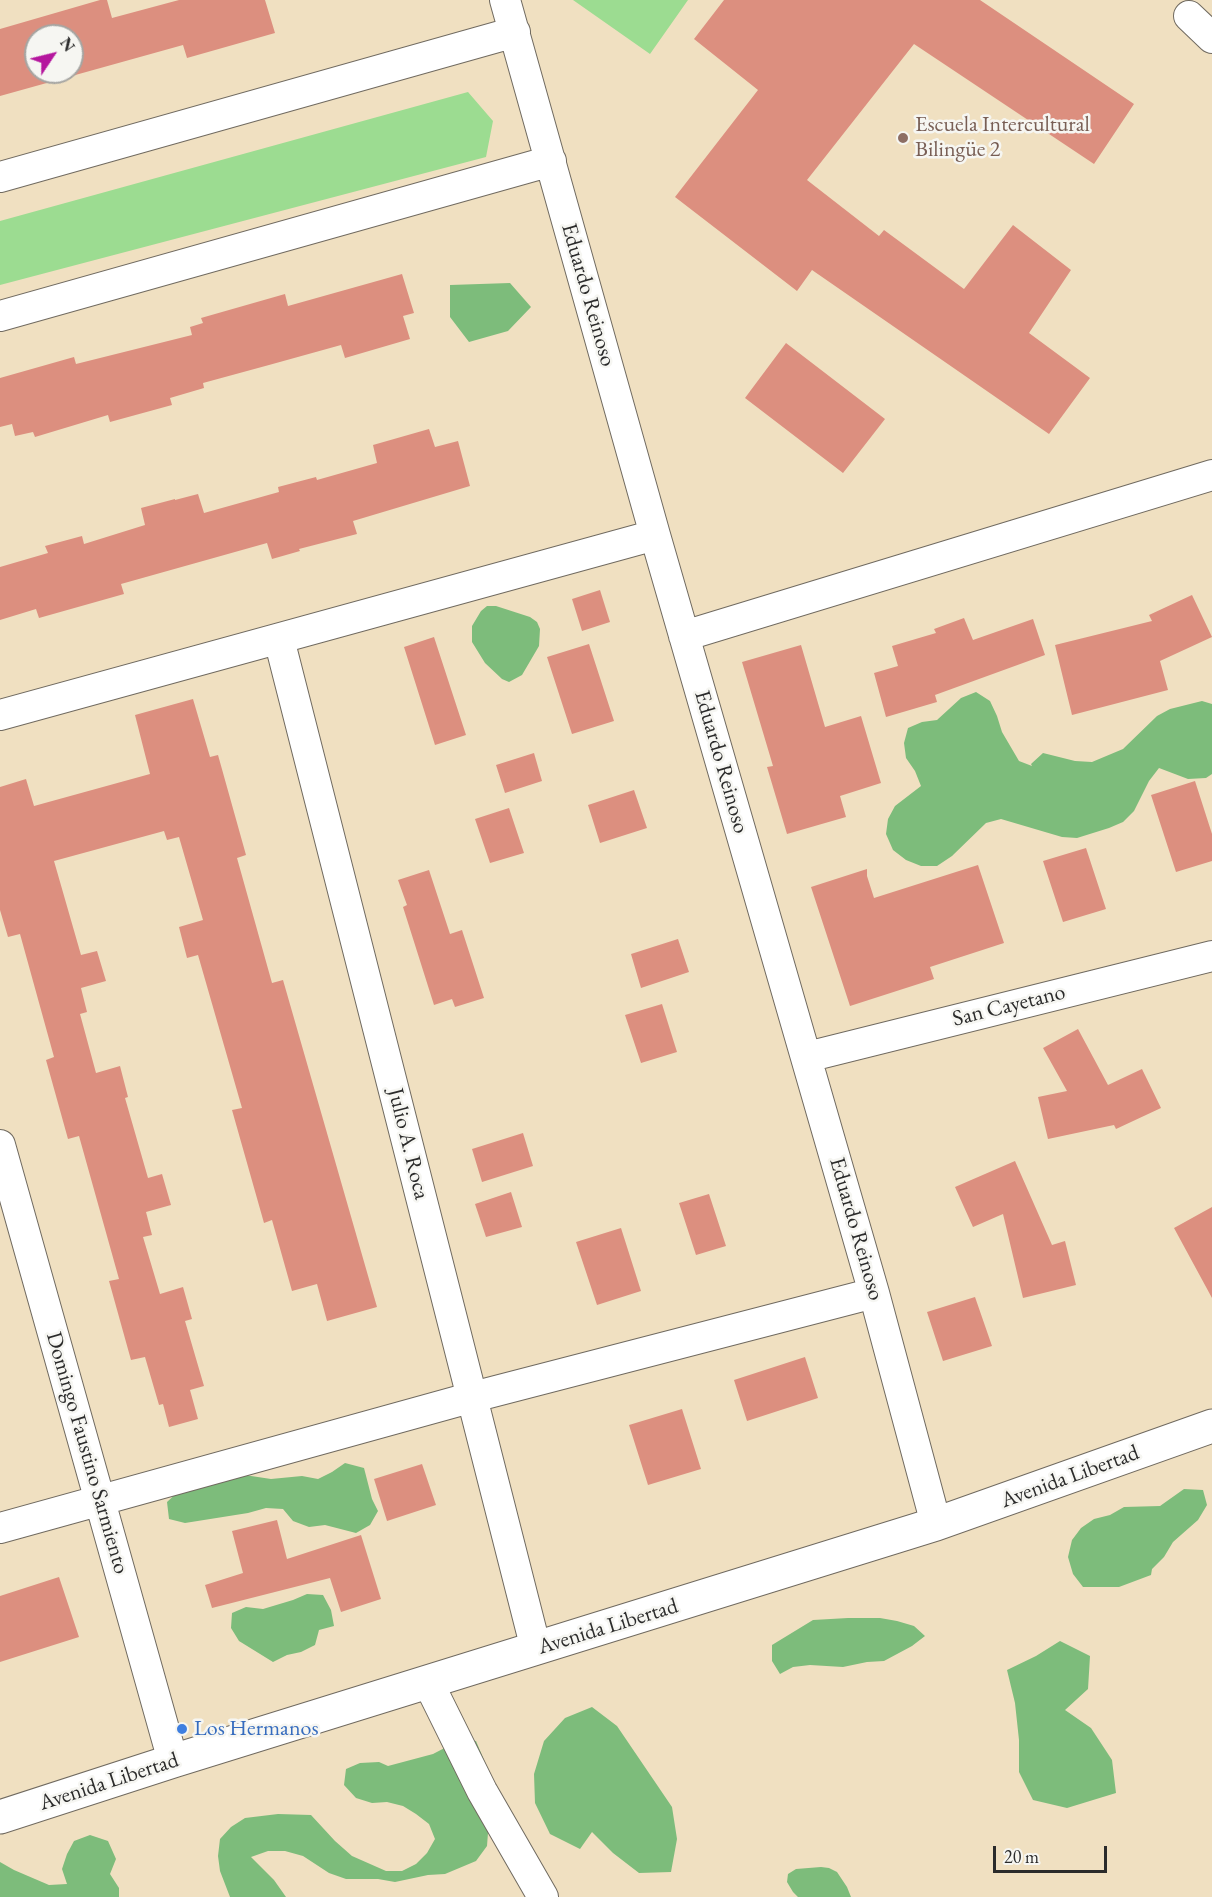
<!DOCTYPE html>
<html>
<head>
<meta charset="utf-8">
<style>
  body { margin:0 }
  #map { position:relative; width:1212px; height:1897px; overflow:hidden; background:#f0e0c1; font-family:"EB Garamond",serif }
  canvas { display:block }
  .north { position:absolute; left:24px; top:24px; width:60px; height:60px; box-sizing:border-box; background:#f6f6f2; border:2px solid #a5a5a2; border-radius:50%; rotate:55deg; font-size:16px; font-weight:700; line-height:24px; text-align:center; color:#2b2b2b }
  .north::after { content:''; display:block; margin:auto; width:21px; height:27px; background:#b5179e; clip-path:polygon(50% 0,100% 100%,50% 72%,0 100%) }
  .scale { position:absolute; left:993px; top:1846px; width:114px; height:27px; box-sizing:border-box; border:3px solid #2b2b2b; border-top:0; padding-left:8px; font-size:18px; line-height:21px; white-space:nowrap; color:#2b2b2b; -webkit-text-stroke:4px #f6f6f2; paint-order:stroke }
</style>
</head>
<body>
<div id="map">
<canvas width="1212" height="1897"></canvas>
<div class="north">N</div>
<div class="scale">20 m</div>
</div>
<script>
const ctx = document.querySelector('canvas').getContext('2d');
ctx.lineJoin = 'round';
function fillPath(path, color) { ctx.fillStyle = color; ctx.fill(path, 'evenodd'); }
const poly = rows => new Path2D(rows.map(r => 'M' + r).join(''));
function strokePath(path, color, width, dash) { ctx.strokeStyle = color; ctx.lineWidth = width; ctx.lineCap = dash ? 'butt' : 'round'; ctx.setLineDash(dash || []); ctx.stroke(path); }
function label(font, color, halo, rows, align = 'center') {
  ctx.font = font + ' "EB Garamond",serif'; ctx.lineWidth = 5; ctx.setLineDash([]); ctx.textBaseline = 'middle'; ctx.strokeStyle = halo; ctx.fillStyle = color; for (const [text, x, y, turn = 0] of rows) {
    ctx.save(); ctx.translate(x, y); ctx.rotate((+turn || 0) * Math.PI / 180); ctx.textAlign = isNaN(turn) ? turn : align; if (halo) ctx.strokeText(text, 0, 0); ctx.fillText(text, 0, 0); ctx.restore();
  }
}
const green = poly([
  [573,0,688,0,650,54],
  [468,92,493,121,486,157,0,285,0,221]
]);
const forest = poly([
  [510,283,531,307,508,331,469,342,450,317,450,285],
  [487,606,496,606,530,617,537,622,540,629,539,646,522,675,509,682,502,679,485,663,472,642,472,626,481,611],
  [976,692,990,701,997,716,1002,732,1019,761,1032,766,1031,764,1043,753,1075,761,1092,762,1123,749,1157,716,1170,709,1202,701,1212,704,1212,774,1206,778,1188,779,1159,768,1149,781,1134,811,1123,822,1109,828,1077,838,1062,837,1001,819,986,823,952,856,937,866,921,866,906,860,893,850,886,834,888,819,895,806,921,786,915,771,906,758,904,743,908,728,922,722,937,720,961,698],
  [345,1463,364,1468,372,1499,378,1511,370,1525,356,1533,325,1525,309,1527,293,1521,283,1509,266,1508,248,1513,185,1523,169,1519,167,1502,180,1490,238,1474,271,1479,302,1476,318,1479,332,1472],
  [1184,1489,1203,1490,1207,1505,1198,1520,1173,1542,1164,1557,1152,1569,1151,1575,1119,1587,1083,1587,1073,1574,1068,1557,1072,1540,1081,1528,1094,1519,1110,1515,1124,1507,1160,1506],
  [307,1594,323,1595,331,1610,334,1626,319,1630,315,1645,301,1652,287,1655,273,1662,239,1641,231,1628,232,1613,246,1607,263,1609,293,1600],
  [848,1618,880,1618,897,1621,914,1626,925,1636,912,1646,884,1661,867,1662,843,1667,810,1665,793,1667,780,1674,772,1661,772,1645,813,1620],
  [1060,1641,1090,1656,1088,1689,1065,1710,1091,1728,1112,1760,1116,1793,1067,1808,1033,1800,1019,1772,1019,1740,1015,1703,1007,1670,1036,1656],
  [592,1707,617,1726,672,1807,677,1839,671,1872,639,1873,613,1853,592,1832,580,1849,550,1834,535,1803,534,1774,544,1741,565,1718],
  [460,1740,476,1741,492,1779,487,1846,476,1861,445,1874,428,1875,395,1882,378,1879,346,1879,329,1873,303,1856,285,1851,268,1851,251,1857,274,1880,286,1897,230,1897,220,1871,218,1856,220,1839,231,1827,245,1818,278,1814,311,1815,335,1841,352,1856,386,1871,402,1871,416,1864,427,1853,435,1839,429,1824,416,1814,403,1806,387,1802,372,1803,356,1798,344,1785,346,1769,360,1763,379,1762,388,1766,433,1754],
  [90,1835,108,1841,116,1859,110,1874,119,1888,119,1897,0,1897,0,1862,14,1870,49,1885,67,1884,62,1869,67,1854,74,1841],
  [821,1867,829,1868,837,1872,847,1887,851,1897,798,1897,793,1892,787,1882,788,1874,796,1869]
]);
const building = poly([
  [100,0,107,0,112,18,179,0,265,0,275,33,187,58,183,45,0,96,0,29],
  [36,36,72,36,72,72,36,72],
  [724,0,980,0,1134,104,1094,164,914,44,807,180,879,236,884,230,964,289,1013,225,1071,270,1029,333,1090,378,1049,434,812,270,797,291,675,197,758,90,694,39],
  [402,274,414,313,403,316,410,339,345,358,341,345,269,365,203,383,204,388,170,398,172,405,110,422,108,415,35,437,33,432,15,436,12,424,0,427,0,378,74,357,76,364,192,335,190,327,203,323,201,318,285,294,288,306],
  [786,343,885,419,843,473,745,398],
  [429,429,435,447,458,441,470,486,353,521,357,534,299,549,300,551,272,559,267,543,121,584,124,594,39,618,36,609,0,620,0,567,48,553,45,546,82,536,84,544,145,525,141,508,175,499,175,500,198,494,204,513,279,492,278,487,316,477,317,480,377,463,373,445],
  [600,590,610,622,582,631,572,599],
  [1192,595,1212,637,1160,661,1168,690,1072,715,1055,645,1152,621,1149,615],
  [964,618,973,640,1033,619,1045,655,935,695,937,702,886,717,874,673,898,666,892,646,936,633,934,629],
  [434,637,466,735,435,745,404,647],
  [589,644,614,721,572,734,547,657],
  [801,645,825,727,861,716,881,783,840,796,846,817,787,834,767,767,773,766,742,662],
  [193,699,210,757,218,755,246,855,237,858,272,983,283,980,377,1307,327,1321,317,1284,292,1291,272,1220,264,1223,232,1110,242,1108,198,955,187,958,179,927,203,920,179,837,167,840,164,831,54,861,81,955,97,951,106,981,81,988,87,1012,80,1014,96,1073,120,1066,128,1097,125,1098,148,1178,162,1174,171,1205,146,1212,152,1235,143,1237,160,1294,183,1287,192,1319,185,1321,204,1386,190,1390,198,1419,169,1427,163,1404,159,1405,145,1357,131,1360,109,1281,119,1279,79,1136,68,1139,46,1060,54,1057,20,934,8,937,0,910,0,787,26,779,34,806,150,774,135,715],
  [534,753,542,781,505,793,496,765],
  [1195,781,1212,834,1212,861,1176,872,1151,795],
  [634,790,647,828,600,843,588,805],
  [509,808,524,853,490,863,475,819],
  [1086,848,1106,909,1063,922,1043,861],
  [978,865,1004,943,930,967,934,979,850,1006,811,887,867,869,867,876,874,898],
  [429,870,450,934,462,930,484,998,455,1007,452,999,434,1005,403,907,407,905,398,880],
  [678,939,689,972,641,988,631,954],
  [662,1004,677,1052,641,1063,625,1015],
  [1078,1029,1108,1085,1142,1069,1161,1108,1116,1129,1114,1125,1048,1139,1038,1097,1067,1091,1043,1048],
  [523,1133,533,1166,482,1182,472,1149],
  [1015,1161,1052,1245,1065,1241,1076,1285,1023,1298,1003,1214,973,1227,955,1187],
  [511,1192,522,1227,486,1237,475,1204],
  [709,1194,726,1246,696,1255,679,1203],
  [1212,1207,1212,1298,1174,1228],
  [621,1228,641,1291,597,1305,576,1242],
  [975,1297,992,1346,943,1361,927,1312],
  [805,1357,818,1398,747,1421,734,1380],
  [682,1409,701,1469,648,1485,629,1425],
  [422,1464,436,1505,387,1521,374,1479],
  [277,1520,287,1559,361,1535,381,1599,341,1612,330,1578,212,1608,205,1585,243,1573,232,1531],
  [59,1577,79,1637,0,1662,0,1596]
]);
const street = poly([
  [505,0,655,535,874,1293,936,1524],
  [1189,16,1212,38],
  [0,177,515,32],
  [0,316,551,161],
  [684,636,1212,475],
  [279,639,536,1649],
  [0,715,655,535],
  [807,1057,1212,956],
  [0,1145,173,1761],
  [0,1528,473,1397,874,1293],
  [428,1682,482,1791,543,1897]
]);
const secondary = poly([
  [0,1817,173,1761,936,1524,1212,1426]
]);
const markers = [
  [903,138,6,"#8d6e63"],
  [182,1729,6,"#3f7fe0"]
];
const educationNames = [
  ["Escuela Intercultural",915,125],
  ["Bilingüe 2",915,150]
];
const streetNames = [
  ["Eduardo Reinoso",588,295,74],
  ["Eduardo Reinoso",721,762,74],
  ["San Cayetano",1009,1006,-14],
  ["Julio A. Roca",408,1144,76],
  ["Eduardo Reinoso",856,1229,74],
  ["Domingo Faustino Sarmiento",87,1453,74],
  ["Avenida Libertad",1070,1477,-20],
  ["Avenida Libertad",608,1627,-17],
  ["Avenida Libertad",109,1782,-18]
];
const shopNames = [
  ["Los Hermanos",194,1729]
];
fillPath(green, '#9cdc91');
fillPath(forest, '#7dbc7b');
fillPath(building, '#dc8f7f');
strokePath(street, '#706a60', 32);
strokePath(secondary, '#706a60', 35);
strokePath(street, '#fff', 30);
strokePath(secondary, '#fff', 33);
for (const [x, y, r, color] of markers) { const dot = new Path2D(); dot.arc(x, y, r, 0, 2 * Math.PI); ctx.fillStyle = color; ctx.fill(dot); strokePath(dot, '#f6f6f2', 2); }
label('22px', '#785e54', '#f6f6f2', educationNames, 'left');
label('22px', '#2b2b2b', '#f6f6f2', streetNames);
label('22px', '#366cbe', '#f6f6f2', shopNames, 'left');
</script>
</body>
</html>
